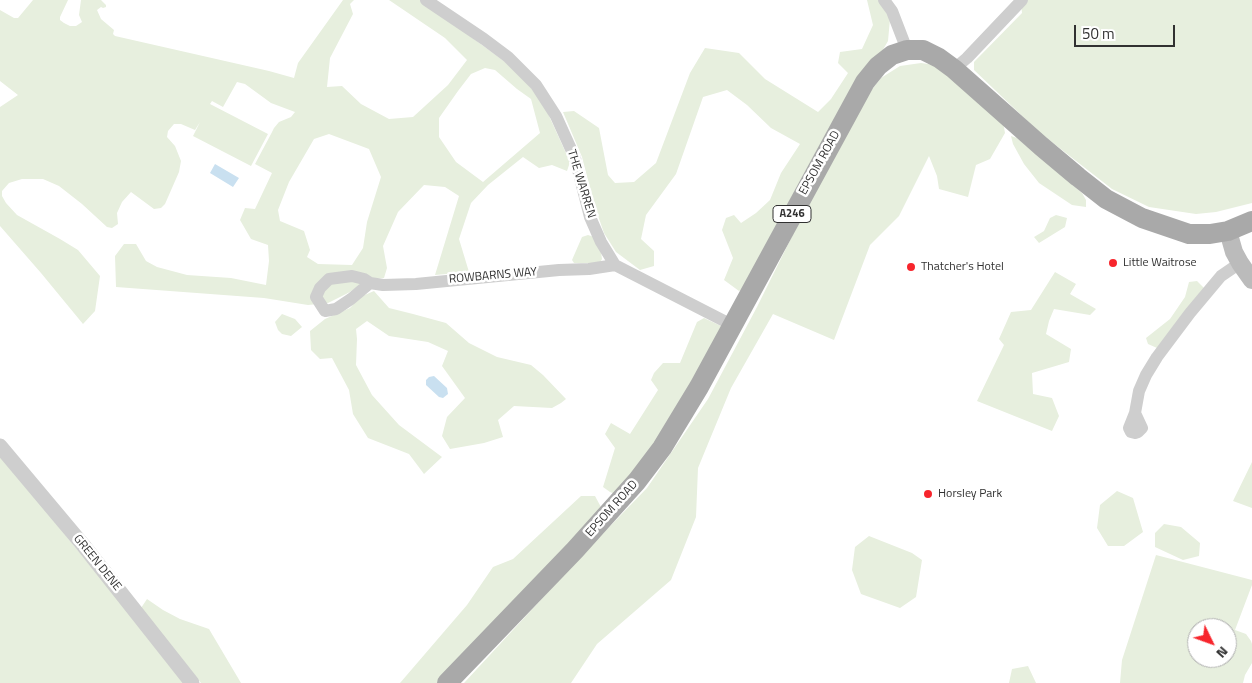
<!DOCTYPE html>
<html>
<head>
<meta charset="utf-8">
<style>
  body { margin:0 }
  #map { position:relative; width:1252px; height:683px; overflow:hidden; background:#fff; font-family:"Titillium Web",sans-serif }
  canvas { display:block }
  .north { position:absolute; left:1187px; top:618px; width:50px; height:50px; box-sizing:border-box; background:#fff; border:1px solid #adadad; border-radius:50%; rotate:132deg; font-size:14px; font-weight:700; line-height:20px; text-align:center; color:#313131 }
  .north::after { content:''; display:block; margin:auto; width:18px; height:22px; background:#f7252c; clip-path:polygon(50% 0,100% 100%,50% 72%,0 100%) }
  .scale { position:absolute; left:1074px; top:25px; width:101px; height:22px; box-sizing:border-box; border:2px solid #313131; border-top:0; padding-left:6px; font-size:15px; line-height:18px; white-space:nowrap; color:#313131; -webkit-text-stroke:4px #fff; paint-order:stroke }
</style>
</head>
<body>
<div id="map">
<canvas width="1252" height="683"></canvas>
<div class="north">N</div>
<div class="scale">50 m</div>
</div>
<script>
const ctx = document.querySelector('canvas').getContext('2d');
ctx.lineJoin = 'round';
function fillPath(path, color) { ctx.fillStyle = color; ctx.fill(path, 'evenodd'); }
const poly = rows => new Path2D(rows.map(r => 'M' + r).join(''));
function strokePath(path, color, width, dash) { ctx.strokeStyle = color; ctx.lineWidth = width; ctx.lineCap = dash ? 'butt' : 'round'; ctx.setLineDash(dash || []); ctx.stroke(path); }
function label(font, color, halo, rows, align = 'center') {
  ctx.font = font + ' "Titillium Web",sans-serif'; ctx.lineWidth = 5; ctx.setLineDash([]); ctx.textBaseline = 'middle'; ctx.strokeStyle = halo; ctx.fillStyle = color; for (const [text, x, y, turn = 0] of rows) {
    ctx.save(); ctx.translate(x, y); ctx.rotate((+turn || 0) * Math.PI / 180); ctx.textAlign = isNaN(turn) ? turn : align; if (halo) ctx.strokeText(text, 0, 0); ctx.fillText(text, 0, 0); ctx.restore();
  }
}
const green = poly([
  [33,0,68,0,60,17,60,20,64,23,70,26,76,26,82,22,79,15,81,0,101,0,106,5,106,7,103,8,101,7,97,10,101,19,114,30,113,34,115,36,269,71,294,78,298,63,343,0,354,0,350,4,353,14,330,58,327,87,342,86,361,104,389,119,413,117,448,85,467,60,445,38,389,0,421,0,520,73,545,107,570,162,567,171,552,165,539,168,523,157,488,185,471,203,459,239,469,272,435,275,459,196,445,187,424,185,398,212,383,246,387,268,384,278,373,279,359,286,348,293,328,303,308,305,264,298,116,287,115,256,124,244,136,244,146,261,157,267,187,275,231,278,266,285,269,261,268,245,251,239,240,220,245,208,255,209,272,173,255,164,271,134,274,128,279,122,291,117,295,112,271,103,245,84,237,82,223,107,212,101,210,104,268,134,251,166,193,136,200,122,195,130,181,124,174,124,168,131,167,137,175,146,181,161,179,172,165,204,161,208,154,209,131,192,122,202,117,213,118,224,112,228,107,227,82,204,59,186,43,179,22,179,9,183,2,191,2,196,6,203,17,215,60,239,78,250,100,276,95,311,83,324,41,273,0,226,0,107,18,95,0,81,0,10,14,18,18,18],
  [485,68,495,70,517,89,531,99,540,133,483,182,456,162,439,137,439,118,458,91,471,74],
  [329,134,369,149,381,177,367,222,363,248,352,265,318,264,307,257,310,250,304,231,280,221,278,210,289,182,314,139],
  [867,0,880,0,890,19,888,41,747,286,739,291,724,280,733,258,722,230,726,218,734,215,741,223,756,213,770,200,781,173,800,144,771,128,747,105,727,90,703,97,676,174,646,215,641,239,654,251,654,266,640,270,616,252,604,233,595,207,582,157,563,112,574,111,599,128,608,175,615,183,634,182,656,163,690,73,705,48,739,53,765,79,818,112,831,99,848,73,838,63,840,52,862,49,873,25],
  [1024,0,1252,0,1252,203,1216,212,1196,214,1149,207,1112,189,1039,132,974,70,974,62,1022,13,1021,4],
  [921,63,942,66,1003,122,1005,133,990,159,976,165,968,197,939,189,937,176,929,156,899,216,870,245,834,340,773,314,731,388,698,468,696,517,671,580,597,644,571,683,464,683,585,552,647,488,708,399,757,307,810,200,865,98,881,78,900,66],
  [1011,136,1017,138,1082,193,1086,200,1086,207,1072,205,1039,183,1024,164,1013,144],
  [1056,215,1067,218,1065,227,1039,243,1034,237,1044,231,1050,218],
  [588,235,594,237,601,252,602,259,600,263,574,263,572,260,582,237],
  [1055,272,1076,284,1070,294,1096,309,1090,315,1054,309,1049,321,1046,334,1071,349,1069,362,1032,373,1033,394,1052,398,1059,416,1052,431,977,401,1004,345,999,339,1011,312,1031,310],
  [1197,281,1205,289,1157,348,1148,344,1146,338,1170,319,1185,297,1189,282],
  [374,291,389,308,413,314,446,323,469,343,497,357,531,365,543,375,566,399,561,403,552,408,514,406,498,420,503,437,484,443,450,449,442,436,447,417,465,398,442,366,448,351,428,342,389,336,367,321,356,329,357,339,356,365,372,395,399,425,442,457,424,474,409,454,368,438,353,414,349,390,332,358,320,359,311,350,310,331,325,319,350,308,360,297],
  [282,314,295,319,302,327,291,336,282,334,278,330,275,322],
  [704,318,721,326,724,331,693,389,617,495,610,492,603,487,615,448,605,434,611,423,630,434,658,390,651,380,654,373,663,363,680,363,697,322],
  [0,455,186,683,0,683],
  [1252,462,1252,508,1233,501],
  [1117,491,1133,498,1143,532,1124,546,1108,546,1097,528,1100,505],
  [581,496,595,496,602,509,439,683,400,683,467,605,493,567,513,559],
  [1164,524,1181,527,1200,543,1199,556,1183,560,1155,547,1155,533],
  [869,536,912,553,922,560,916,597,900,608,861,594,852,570,855,547],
  [1156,555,1252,580,1252,585,1235,630,1246,634,1251,641,1252,644,1252,663,1245,675,1243,683,1120,683,1122,660],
  [1197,628,1227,628,1227,658,1197,658],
  [147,599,163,610,180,619,209,629,241,683,201,683,141,608],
  [1028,666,1036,683,1009,683,1012,669]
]);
const water = poly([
  [215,164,239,178,233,187,210,173],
  [434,376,447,388,448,394,443,398,439,397,426,385,426,380,429,377]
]);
const minor = poly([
  [426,0,484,39,508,57,536,85,556,116,575,158,590,217,601,242,615,265,732,325],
  [884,0,892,11,907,50],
  [954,69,967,58,1022,0],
  [370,283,364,279,352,276,329,279,320,288,316,297,325,311,336,309,351,299,370,283,383,285,416,284,559,270,589,269,615,265],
  [1135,413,1129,428,1131,432,1135,433,1138,432,1142,428,1135,413,1139,391,1146,375,1157,357,1190,313,1221,276,1240,263]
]);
const tertiary = poly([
  [0,446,83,545,192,683]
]);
const secondary = poly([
  [1228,231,1234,252,1240,263,1252,280]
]);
const primary = poly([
  [447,683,575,550,637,481,662,448,699,387,865,82,878,66,892,55,907,50,923,50,939,58,954,69,1041,146,1078,177,1106,199,1142,218,1189,234,1210,234,1228,231,1252,221]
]);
const markers = [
  [1113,263,5,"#f7252c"],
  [911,267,5,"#f7252c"],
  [928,494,5,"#f7252c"]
];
const shields = [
  [792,214,38]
];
const shieldNames = [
  ["A246",792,214]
];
const streetNames = [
  ["EPSOM ROAD",820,163,-61],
  ["THE WARREN",581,184,73],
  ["ROWBARNS WAY",493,276,-5],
  ["EPSOM ROAD",612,509,-48],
  ["GREEN DENE",97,563,51]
];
const poiNames = [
  ["Little Waitrose",1123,263],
  ["Thatcher's Hotel",921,267],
  ["Horsley Park",938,494]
];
fillPath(green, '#e7efde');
fillPath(water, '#c9e0f0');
strokePath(minor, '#cecece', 12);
strokePath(tertiary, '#cecece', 15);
strokePath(secondary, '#bbb', 18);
strokePath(primary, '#a9a9a9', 20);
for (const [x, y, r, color] of markers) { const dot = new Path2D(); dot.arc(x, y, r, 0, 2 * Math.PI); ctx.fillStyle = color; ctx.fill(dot); strokePath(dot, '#fff', 2); }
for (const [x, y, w] of shields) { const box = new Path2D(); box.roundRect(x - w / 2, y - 8.5, w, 17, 4); ctx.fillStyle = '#fff'; ctx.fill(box); strokePath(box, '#313131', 1); }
label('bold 11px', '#313131', null, shieldNames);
label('12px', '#313131', '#fff', streetNames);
label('12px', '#313131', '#fff', poiNames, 'left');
</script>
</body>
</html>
